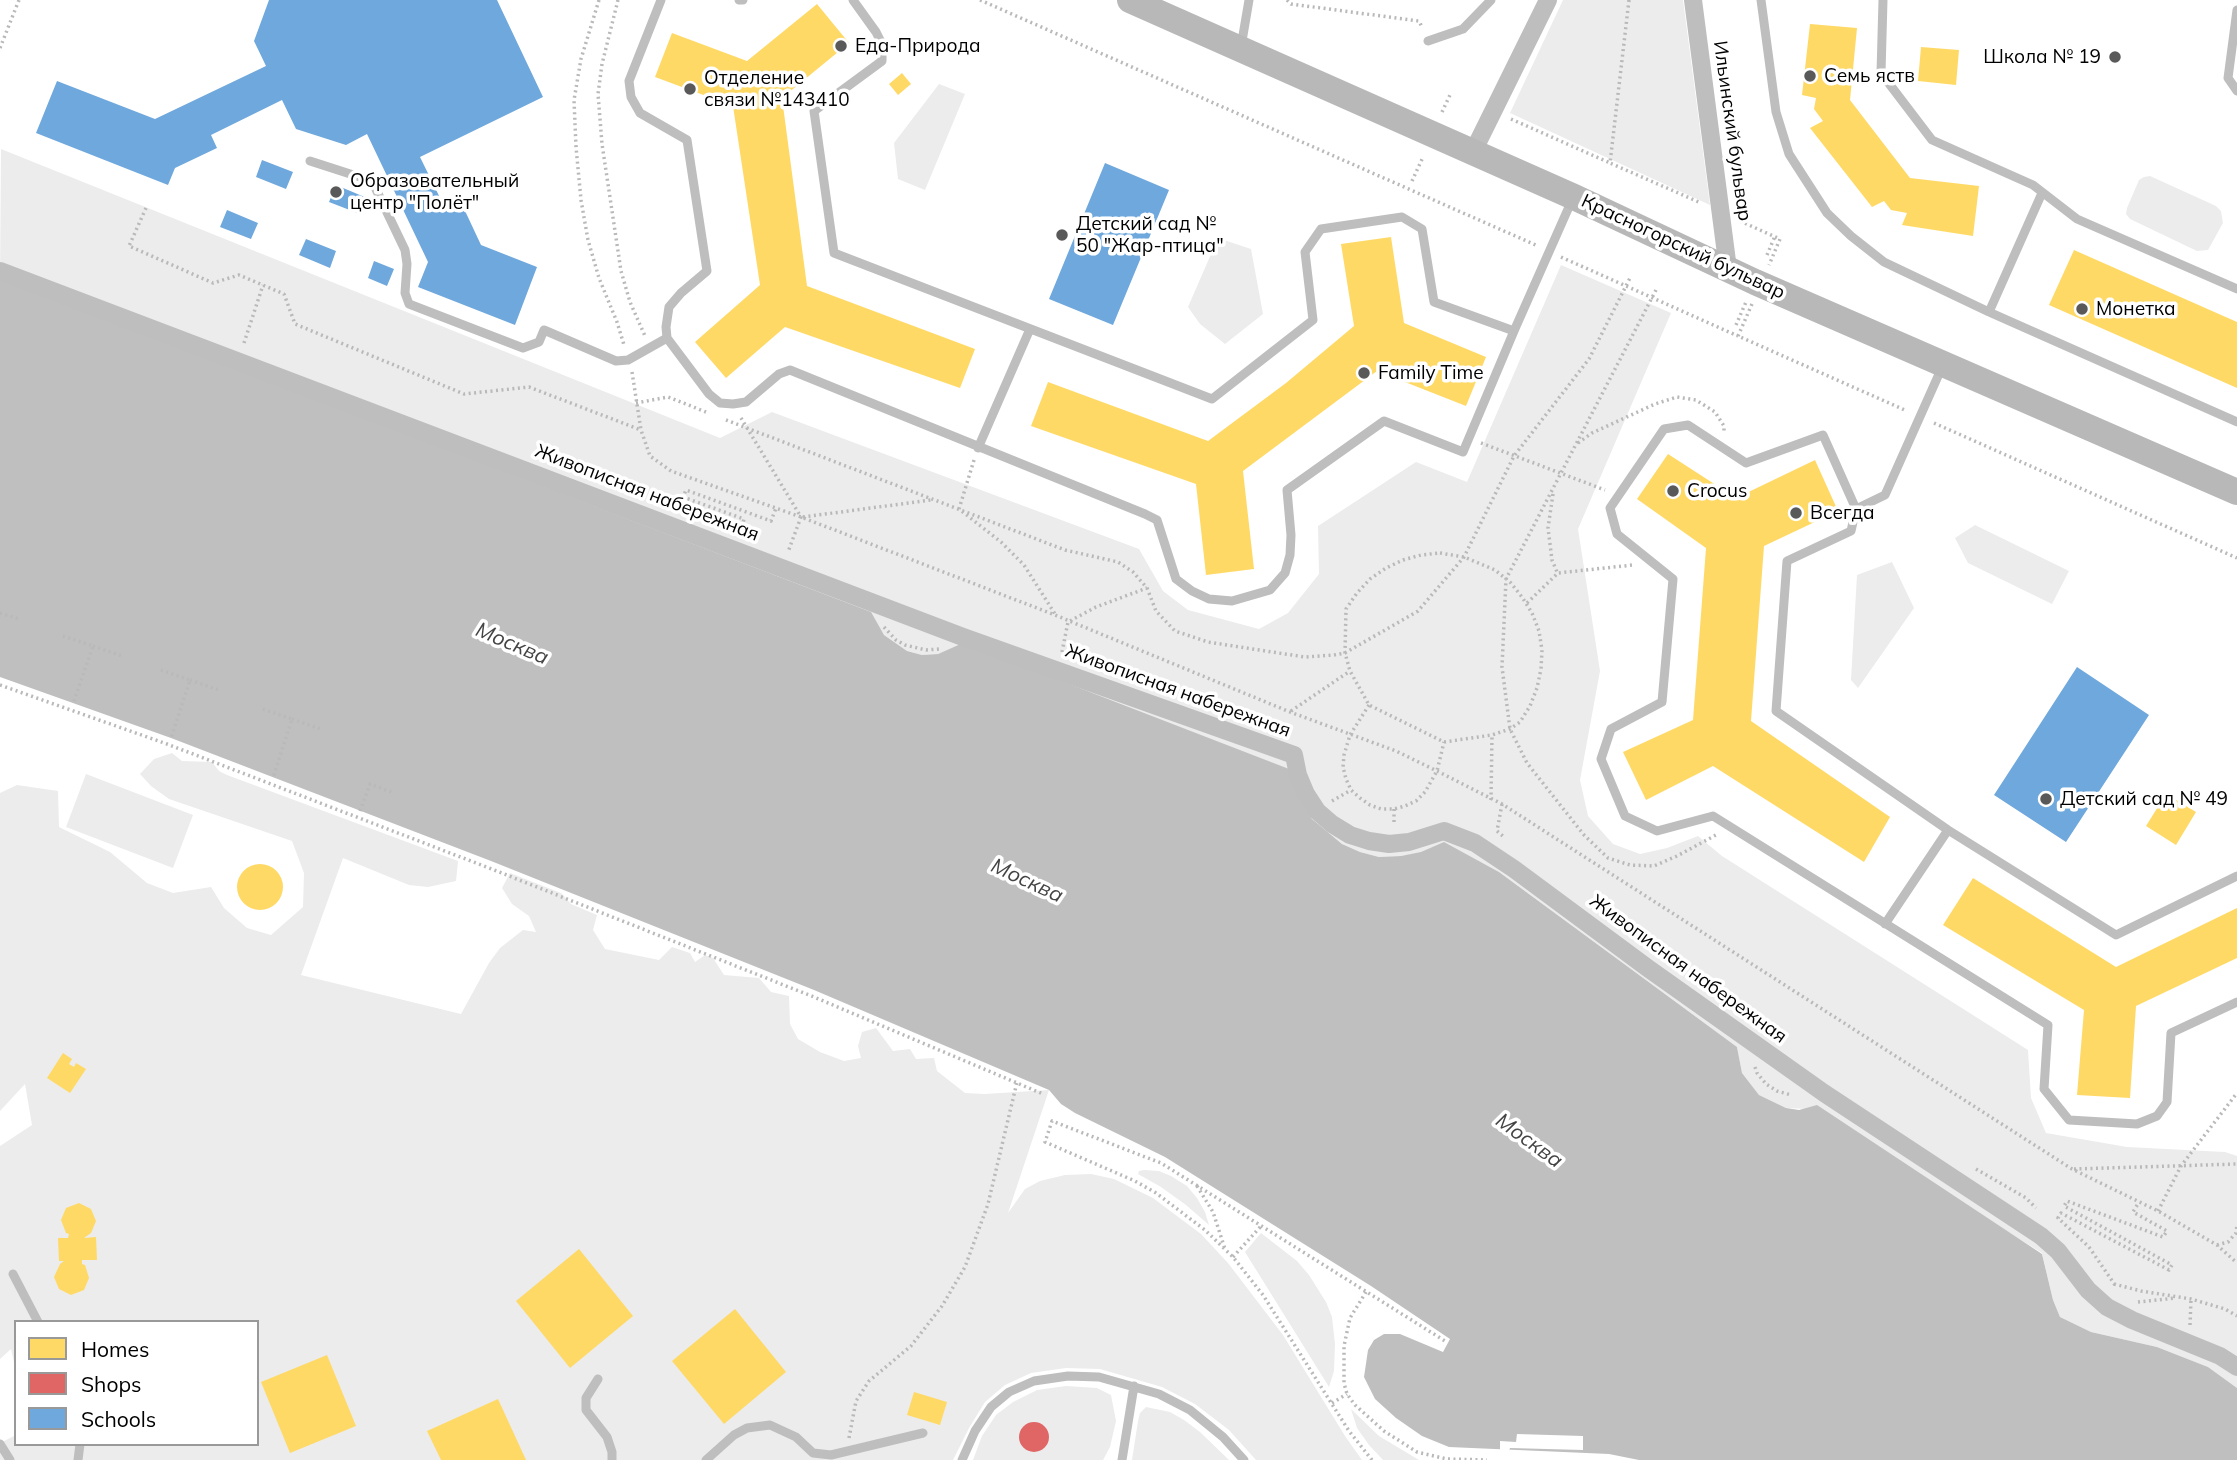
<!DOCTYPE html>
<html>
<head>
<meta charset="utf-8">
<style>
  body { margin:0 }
  #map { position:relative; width:2237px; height:1460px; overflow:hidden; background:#fff; font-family:Mulish,sans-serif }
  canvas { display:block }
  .legend { position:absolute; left:14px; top:1320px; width:245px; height:126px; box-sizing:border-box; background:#fff; border:2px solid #999; margin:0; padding:9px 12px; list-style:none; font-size:21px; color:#000 }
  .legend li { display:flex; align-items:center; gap:14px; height:35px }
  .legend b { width:35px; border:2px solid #999 }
</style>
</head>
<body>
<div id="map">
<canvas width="2237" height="1460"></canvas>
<ul class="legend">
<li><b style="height:19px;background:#ffd966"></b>Homes</li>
<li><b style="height:19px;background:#e06666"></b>Shops</li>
<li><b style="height:19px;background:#6fa8dc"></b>Schools</li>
</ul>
</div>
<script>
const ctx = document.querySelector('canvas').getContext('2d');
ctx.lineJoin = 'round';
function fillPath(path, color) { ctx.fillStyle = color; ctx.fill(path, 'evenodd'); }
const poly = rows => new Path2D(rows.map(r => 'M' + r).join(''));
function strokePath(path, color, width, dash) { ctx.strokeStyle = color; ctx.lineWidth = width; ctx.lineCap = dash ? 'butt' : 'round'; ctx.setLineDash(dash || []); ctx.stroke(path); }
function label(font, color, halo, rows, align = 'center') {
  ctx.font = font + ' Mulish,sans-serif'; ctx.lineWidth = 7; ctx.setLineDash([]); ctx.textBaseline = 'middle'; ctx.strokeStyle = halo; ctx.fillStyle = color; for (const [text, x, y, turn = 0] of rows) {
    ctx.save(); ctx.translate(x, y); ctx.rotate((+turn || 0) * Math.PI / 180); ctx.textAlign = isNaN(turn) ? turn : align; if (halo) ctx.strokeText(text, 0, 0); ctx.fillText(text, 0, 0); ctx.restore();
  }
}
const green = poly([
  [1563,0,1683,0,1710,205,1510,113],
  [939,84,965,94,925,190,898,179,894,143],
  [1,149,720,438,772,412,1139,549,1163,591,1188,610,1259,629,1288,613,1319,574,1318,526,1416,462,1467,482,1561,265,1671,313,1578,529,1600,671,1580,780,1588,816,1613,844,1640,854,1667,848,1698,836,1722,856,2028,1050,2031,1098,2046,1133,2127,1147,2225,1152,2237,1156,2237,1388,2208,1367,2157,1347,2091,1332,2060,1317,2053,1300,2042,1253,1809,1109,1786,1108,1759,1095,1742,1073,1737,1047,1499,872,1445,843,1421,853,1401,856,1379,857,1360,852,1342,844,1312,819,1301,802,1293,784,964,643,938,654,922,655,907,651,884,635,876,623,0,279],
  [2150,176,2216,206,2221,211,2223,223,2208,250,2197,251,2130,219,2126,214,2127,208,2139,180,2144,177],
  [1218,238,1251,249,1263,314,1225,344,1200,324,1188,307],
  [1975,525,2069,571,2052,604,1968,563,1955,538],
  [1892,562,1914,608,1858,688,1851,680,1857,575],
  [172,753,182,761,212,762,219,771,227,775,458,861,456,881,428,887,409,885,343,858,301,975,461,1014,489,963,500,948,523,930,536,932,529,916,512,904,502,888,510,873,561,893,571,904,597,915,593,930,605,949,659,960,672,947,690,953,695,962,705,955,713,958,724,975,759,978,771,992,789,996,790,1024,798,1039,820,1052,844,1061,861,1058,858,1046,862,1032,876,1028,893,1051,910,1049,916,1059,934,1058,937,1071,965,1093,985,1094,1049,1090,1008,1213,1025,1189,1040,1181,1065,1175,1091,1174,1114,1179,1153,1198,1201,1234,1228,1263,1283,1335,1345,1436,1362,1460,1256,1460,1229,1430,1195,1404,1162,1387,1100,1369,1066,1368,1031,1373,1005,1385,985,1402,969,1428,953,1460,0,1460,0,1443,16,1435,16,1444,257,1444,257,1322,16,1322,16,1371,11,1349,0,1359,0,1146,32,1125,25,1084,0,1111,0,793,17,785,58,791,59,827,110,852,147,883,173,893,211,887,224,908,247,928,271,935,303,907,304,873,292,841,169,799,151,786,140,774,154,759],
  [86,774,193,815,173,868,66,827],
  [1144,1170,1159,1171,1171,1176,1187,1186,1197,1198,1205,1212,1209,1225,1186,1205,1161,1187,1138,1174,1139,1171],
  [1261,1233,1297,1261,1309,1275,1326,1302,1332,1317,1335,1344,1334,1371,1329,1387,1245,1252],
  [1066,1386,1097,1388,1111,1395,1116,1421,1110,1447,1103,1460,973,1460,982,1436,996,1415,1013,1402,1037,1390],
  [1146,1407,1170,1412,1184,1420,1200,1432,1229,1460,1132,1460,1138,1421,1140,1413],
  [1351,1409,1379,1436,1419,1460,1383,1460,1369,1445,1357,1428]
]);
const water = poly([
  [0,279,871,612,884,635,907,651,922,655,938,654,963,643,1289,769,1293,784,1301,802,1312,819,1342,844,1360,852,1379,857,1401,856,1421,852,1444,842,1499,872,1737,1047,1742,1073,1759,1095,1786,1108,1799,1110,1817,1105,2042,1254,2053,1300,2060,1317,2091,1332,2157,1347,2208,1367,2237,1388,2237,1460,1639,1460,1609,1454,1449,1447,1422,1436,1396,1418,1375,1399,1364,1377,1368,1350,1374,1340,1384,1334,1400,1334,1443,1352,1450,1339,1371,1286,1165,1157,1075,1113,1061,1104,1049,1090,814,990,491,861,171,738,0,677]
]);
const pier = poly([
  [1517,1434,1583,1436,1583,1450,1510,1448,1509,1451,1500,1450,1500,1441,1516,1442]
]);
const homes = poly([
  [817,4,849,43,782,98,807,286,975,349,960,388,785,327,726,378,695,342,760,285,733,106,655,77,672,33,747,61],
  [1810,24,1857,28,1850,100,1910,178,1979,186,1973,236,1902,225,1907,213,1891,210,1884,201,1872,207,1810,128,1823,121,1814,109,1816,98,1802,95],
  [1921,47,1959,50,1956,85,1918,81],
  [902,73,911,84,898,95,889,84],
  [1391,237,1404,323,1486,357,1466,406,1377,371,1243,471,1254,569,1206,575,1196,484,1031,426,1048,382,1208,441,1286,383,1354,326,1341,244],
  [2074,250,2237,322,2237,388,2049,305],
  [1668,454,1736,498,1815,460,1838,511,1764,546,1751,721,1890,817,1864,862,1713,766,1646,800,1623,752,1693,720,1706,548,1637,499],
  [2166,794,2196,812,2176,845,2146,826],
  '237 887a23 23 0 1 1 46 0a23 23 0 1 1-46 0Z',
  [1973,878,2116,967,2237,908,2237,958,2136,1006,2130,1098,2077,1095,2084,1010,1943,925],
  [63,1053,72,1059,69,1064,74,1067,76,1063,86,1069,70,1093,47,1078],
  [79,1203,91,1209,96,1221,91,1233,84,1238,96,1237,97,1260,82,1260,82,1264,85,1265,89,1278,84,1290,71,1295,59,1289,54,1277,60,1264,64,1261,59,1261,58,1238,68,1238,69,1234,66,1233,61,1220,66,1208],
  [579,1249,633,1316,570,1368,516,1301],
  [735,1309,786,1372,724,1424,672,1361],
  [327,1355,356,1426,290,1453,261,1382],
  [914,1392,947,1402,940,1425,907,1415],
  [498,1399,526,1460,441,1460,427,1431]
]);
const shops = poly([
  '1019 1437a15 15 0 1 1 30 0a15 15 0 1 1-30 0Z'
]);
const schools = poly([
  [269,0,497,0,543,97,420,157,444,206,459,198,481,245,537,267,515,325,418,287,428,262,367,134,346,145,296,129,282,100,211,135,217,148,175,168,168,185,36,133,57,81,155,119,266,66,254,41],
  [262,160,293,172,286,189,256,177],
  [1105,163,1169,190,1113,325,1049,299],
  [336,185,367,198,360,214,329,202],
  [227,210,258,223,251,239,220,227],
  [306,239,336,251,330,268,299,255],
  [374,261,394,269,387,286,368,278],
  [2077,667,2149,715,2066,842,1994,795]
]);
const path = poly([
  [599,0,581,59,574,100,576,147,581,200,588,240,599,278,617,322,624,345],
  [618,0,602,64,598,94,602,144,621,271,630,302,645,336],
  [980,0,1538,246],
  [1287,0,1291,4,1419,21,1422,27],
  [1629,0,1610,163,1701,203],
  [0,48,19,0],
  [1442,112,1450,95],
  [1511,119,1610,163],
  [1412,181,1423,157],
  [146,208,129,246,213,283,239,275,284,294,295,324,464,394,529,387,641,430],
  [1740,221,1780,239,1769,265],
  [1767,255,1775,236],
  [1561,257,1738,336],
  [1656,290,1506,579,1502,667,1510,729,1527,763,1584,835,1608,858,1630,865,1654,866,1677,856,1716,835],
  [1752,304,1738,336,1907,411],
  [1736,325,1746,302],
  [244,343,263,285],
  [632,372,641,430,650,456,671,471,801,517,1055,615,1290,712,1396,751,1437,771,1502,804,2072,1169,2158,1211,2217,1245,2237,1263],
  [636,403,668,397,706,412],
  [741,418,801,517,788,552],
  [726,420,1065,550,1118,562,1133,572,1147,588,1156,611,1175,631,1208,642,1272,652,1305,657,1334,655,1345,653,1418,611,1464,557,1514,456,1589,359,1630,278],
  [1934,423,2237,558],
  [1481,443,1605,490],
  [1578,443,1592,433,1655,404,1677,397,1696,400,1715,412,1724,426,1724,432],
  [974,460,959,509,1001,542,1024,565,1055,614],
  [1553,494,1548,528,1552,560,1557,572],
  [666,503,668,500,742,527,744,519,683,497,686,490,771,521,776,508],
  [803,517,931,500],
  [1440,553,1464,557,1495,570,1510,582,1522,597,1532,613,1539,631,1542,650,1541,669,1537,688,1530,706,1520,722,1510,729,1492,735,1444,742,1369,705,1350,671,1345,653,1346,609,1357,593,1370,579,1386,568,1403,560,1421,555,1440,553],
  [1527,603,1558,573,1633,565],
  [0,613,19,619],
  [884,627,896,640,905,645,926,650,939,649],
  [63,636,93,646,73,704],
  [93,646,122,656],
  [1062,652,1068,622,1096,607,1147,588],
  [161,670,190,680,171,738],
  [190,680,219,690],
  [0,685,167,744,489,868,814,997,1043,1094],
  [1369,705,1350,735,1344,755,1343,767,1346,779,1351,790,1360,798,1370,805,1381,809,1394,809,1405,806,1416,801,1425,792,1437,771,1444,742],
  [263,709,292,719,273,778],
  [1291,711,1350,671],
  [292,719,321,729],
  [1491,800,1492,735],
  [1332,801,1351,790],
  [1502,804,1497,831,1504,837],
  [1394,809,1394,824],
  [360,811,370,784,394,793],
  [1755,1067,1757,1073,1766,1084,1777,1091,1791,1095],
  [1976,1169,2026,1198,2036,1208],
  [2074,1169,2237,1164],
  [1197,1186,1213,1212,1225,1249],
  [2158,1211,2181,1166,2237,1093],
  [2217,1245,2228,1242,2236,1233,2237,1225],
  [1233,1257,1262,1225],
  [2114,1284,2141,1291,2191,1299,2225,1309,2237,1316],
  [2115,1285,2089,1247,2058,1218,2061,1213,2169,1270,2172,1265,2064,1206,2067,1201,2163,1237,2167,1231,2133,1212,2139,1202],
  [1366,1292,1350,1318,1344,1346,1344,1383,1347,1394,1355,1405,1384,1431,1417,1452,1447,1459,1487,1460],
  [2138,1302,2176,1298],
  [2190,1325,2191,1299],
  [1332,1403,1347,1394],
  [849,1438,856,1401,869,1381,911,1346,942,1306,965,1267,988,1204,1017,1082],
  [1372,1460,1349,1431,1263,1295,1233,1257,1205,1230,1156,1193,1135,1181,1045,1142,1052,1121,1161,1163,1445,1341]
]);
const lane = poly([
  [661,0,629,81,631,97,640,113,687,140,707,271,681,293,669,307,666,327,667,338,709,394,720,403,733,404,746,402,779,374,790,370,1145,514,1157,520,1176,579,1192,591,1209,599,1232,601,1270,590,1285,573,1290,555,1291,535,1287,490,1384,421,1463,452,1514,331],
  [739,0,743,0],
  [853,0,876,32,882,44,882,61,814,111,834,253,1212,399,1313,320,1305,252,1321,229,1402,217,1422,229,1434,302,1514,331,1572,200],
  [1761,0,1776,112,1789,154,1827,213,1851,236,1884,262,1989,312,2237,422],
  [1883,0,1881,73,1932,140,2033,185,2077,219,2237,289],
  [2237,10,2228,78,2237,91],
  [1428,41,1463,29,1491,0],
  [1241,47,1249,0],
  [310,161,372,181,405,250,407,264,405,293,409,304,523,348,539,342,544,330,616,361,628,360,667,338],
  [1989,312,2042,193],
  [1943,365,1885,495,1856,509,1823,435,1746,463,1688,425,1664,429,1610,508,1617,534,1673,579,1662,702,1611,729,1601,759,1625,816,1657,831,1713,816,2048,1025,2044,1089,2069,1120,2137,1124,2157,1116,2167,1102,2171,1033,2237,1002],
  [978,448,1030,329],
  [1856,509,1851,531,1787,561,1776,711,1948,830,2116,935,2237,876],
  [1885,924,1948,830],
  [13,1274,38,1322],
  [598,1379,586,1398,586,1410,607,1437,612,1452,612,1460],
  [0,1444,10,1460],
  [78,1460,80,1444],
  [706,1460,734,1435,747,1428,770,1425,796,1437,813,1453,831,1455,923,1433],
  [962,1460,975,1431,991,1407,1009,1392,1034,1381,1068,1376,1099,1377,1159,1394,1190,1410,1223,1437,1244,1460],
  [1122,1460,1134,1386]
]);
const street = poly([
  [1693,0,1728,269],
  [1473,152,1548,0],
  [0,271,963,637,1294,755,1298,775,1306,794,1317,811,1332,824,1350,835,1369,841,1389,844,1409,842,1444,831,1475,843,1514,869,1649,969,1824,1093,2041,1236,2058,1251,2088,1290,2107,1307,2132,1320,2220,1356,2237,1367]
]);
const secondary = poly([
  [1130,0,1574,197,1755,282,2237,492]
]);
const markers = [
  [841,46,7,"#595959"],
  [2115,57,7,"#595959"],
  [1810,76,7,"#595959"],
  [690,89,7,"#595959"],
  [336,192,7,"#595959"],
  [1062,235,7,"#595959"],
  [2082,309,7,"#595959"],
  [1364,373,7,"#595959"],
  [1673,491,7,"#595959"],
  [1796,513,7,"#595959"],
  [2046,799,7,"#595959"]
];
const poiNames = [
  ["Еда-Природа",855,46],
  ["Школа № 19",2101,57,"right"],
  ["Семь яств",1824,76],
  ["Отделение",704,78],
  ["связи №143410",704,100],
  ["Образовательный",350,181],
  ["центр \"Полёт\"",350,203],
  ["Детский сад №",1076,224],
  ["50 \"Жар-птица\"",1076,246],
  ["Монетка",2096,309],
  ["Family Time",1378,373],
  ["Crocus",1687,491],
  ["Всегда",1810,513],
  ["Детский сад № 49",2060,799]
];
const streetNames = [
  ["Ильинский бульвар",1732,131,82],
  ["Красногорский бульвар",1683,247,25],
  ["Живописная набережная",647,493,21],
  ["Живописная набережная",1178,691,20],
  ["Живописная набережная",1688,969,36]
];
const waterNames = [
  ["Москва",512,644,23],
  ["Москва",1027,881,25],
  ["Москва",1529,1141,36]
];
fillPath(green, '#ececec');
fillPath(water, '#bfbfbf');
fillPath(pier, '#fff');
fillPath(homes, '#ffd966');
fillPath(shops, '#e06666');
fillPath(schools, '#6fa8dc');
strokePath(path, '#b9b9b9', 3.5, [2, 3.5]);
strokePath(lane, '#bebebe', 9);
strokePath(street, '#bebebe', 18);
strokePath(secondary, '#b8b8b8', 26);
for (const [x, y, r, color] of markers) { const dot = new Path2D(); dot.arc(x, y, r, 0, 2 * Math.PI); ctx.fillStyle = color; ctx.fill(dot); strokePath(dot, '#fff', 2.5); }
label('19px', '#000', '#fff', poiNames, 'left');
label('19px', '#000', '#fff', streetNames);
label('italic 21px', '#444', '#fff', waterNames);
</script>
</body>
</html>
